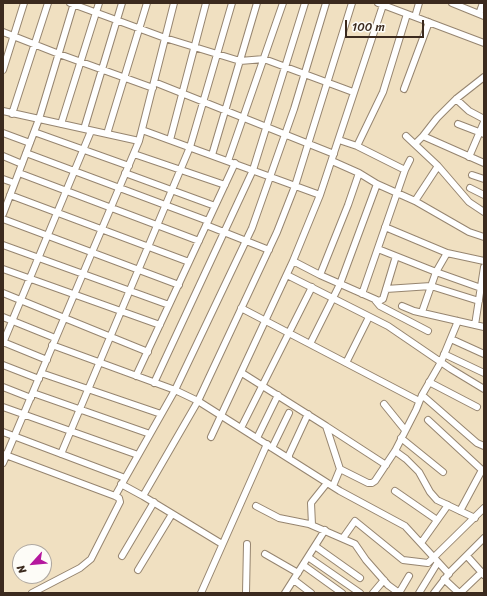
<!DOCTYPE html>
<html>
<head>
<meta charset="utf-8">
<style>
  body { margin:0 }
  #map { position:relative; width:487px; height:596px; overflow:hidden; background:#f0e0c1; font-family:Sriracha,sans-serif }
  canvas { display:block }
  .frame { position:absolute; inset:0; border:4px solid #3b2a1e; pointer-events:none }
  .north { position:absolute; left:12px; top:544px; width:40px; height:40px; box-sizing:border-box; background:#fdfcf7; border:1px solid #afa8a0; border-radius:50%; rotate:243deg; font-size:11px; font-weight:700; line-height:16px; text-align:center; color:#3b2a1e }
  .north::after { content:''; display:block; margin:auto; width:14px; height:18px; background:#b5179e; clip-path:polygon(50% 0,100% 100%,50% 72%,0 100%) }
  .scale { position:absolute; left:345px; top:20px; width:79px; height:18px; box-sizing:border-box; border:2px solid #3b2a1e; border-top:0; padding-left:5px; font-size:12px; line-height:14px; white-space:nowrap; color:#3b2a1e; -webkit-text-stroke:3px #fdfcf7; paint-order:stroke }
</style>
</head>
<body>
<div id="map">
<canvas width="487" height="596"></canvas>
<div class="frame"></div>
<div class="north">N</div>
<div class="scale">100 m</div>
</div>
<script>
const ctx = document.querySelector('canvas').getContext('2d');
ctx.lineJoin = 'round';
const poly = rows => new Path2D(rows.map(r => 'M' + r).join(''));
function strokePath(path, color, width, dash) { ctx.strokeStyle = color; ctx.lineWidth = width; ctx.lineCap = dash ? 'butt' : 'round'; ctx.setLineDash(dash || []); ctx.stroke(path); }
const street = poly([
  [70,3,165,38,240,61,264,59,353,92],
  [378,3,484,43],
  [452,3,484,16],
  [479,14,483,3],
  [415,17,419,3],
  [3,32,59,54,153,88],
  [3,70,24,3],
  [154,82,334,154],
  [404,89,429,22],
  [456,99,469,111,484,119],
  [3,111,139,141],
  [12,114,48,3],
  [61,124,99,3],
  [458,124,484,134],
  [84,129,122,3],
  [142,130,320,195],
  [34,132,129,166],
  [3,133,30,143],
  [107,134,147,3],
  [406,136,438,166,469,202,484,212],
  [423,136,484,163],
  [170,140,206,3],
  [339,140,357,146,405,170],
  [415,144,423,136,437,118,456,99,484,77],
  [357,146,383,92,407,14],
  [26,153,208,221],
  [134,154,225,185],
  [212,155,257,3],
  [3,156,22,164],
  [469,157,484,122],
  [228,161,283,3],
  [332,161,359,173,377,184,415,201,469,232,484,237],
  [19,173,199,241],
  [125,173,215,206],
  [472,175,484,179],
  [3,179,14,183],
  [470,188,484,195],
  [10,195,189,262],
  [415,201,438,166],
  [3,214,39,119,74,3],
  [3,219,179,285],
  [206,225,269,250],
  [385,227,447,253,484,261],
  [3,245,169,305],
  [378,249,436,272,481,288],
  [293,261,320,275,379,301,383,299,396,256],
  [3,269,160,325],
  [287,275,388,326,451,369,484,389],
  [320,275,348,205,359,173],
  [386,289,431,286,479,301],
  [3,293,148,352],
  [362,294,405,170,410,160],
  [375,300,380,306,428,331],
  [402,306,414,311,484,327],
  [241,308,419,401],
  [422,312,436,272,447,253],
  [3,317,55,338],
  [475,325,484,267],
  [451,339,484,354],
  [3,342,47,360],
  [3,343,91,131],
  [310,344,340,284,377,184],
  [52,345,175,390,198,401,340,491,405,526,449,574],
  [444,354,484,373],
  [346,363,369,317],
  [3,365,39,379],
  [41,373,161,414],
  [242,373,326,426,340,469,333,486],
  [136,376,235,163],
  [429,382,477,407],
  [154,383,253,170,305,3],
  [3,387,31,398],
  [33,393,150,434],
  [422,395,477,443,484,446],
  [384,404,405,430],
  [3,407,138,455],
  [428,420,482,470,460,511],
  [326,426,386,465],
  [241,428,312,287],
  [3,432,125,478],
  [211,437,293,261,320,195,383,5],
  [257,438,278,395],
  [401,438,443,472],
  [272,448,289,413],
  [395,451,406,459,419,472,430,492,437,500,475,518],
  [3,454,115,496,175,390,252,228,294,109,326,3],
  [61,454,190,147,232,3],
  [289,458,289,455,308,414],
  [3,463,139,141,174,3],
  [340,469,368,483,372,483,375,481,395,451,416,410,422,395,441,362,458,321],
  [121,484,143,496,222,544],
  [395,491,437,520],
  [143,496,198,401,277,232,295,186,352,3],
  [256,506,279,518,309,524,355,544,366,560,388,585,399,593],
  [312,525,311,503,327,483],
  [343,538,355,521,403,560,428,563,484,508],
  [421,543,448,505],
  [315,546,360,578],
  [265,554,298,573],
  [122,556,154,502],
  [467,556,484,575],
  [308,557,360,593],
  [303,565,342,593],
  [138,570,172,514],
  [444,579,459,593],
  [294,580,311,593],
  [32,593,80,568,91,559,120,502,119,498,115,496],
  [201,593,267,444],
  [246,593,247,544],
  [285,593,325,530],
  [373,593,384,580],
  [399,593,409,576],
  [419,593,438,562],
  [434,593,450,572,484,538],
  [460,593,482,572]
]);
strokePath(street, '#968570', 8);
strokePath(street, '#fff', 6);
</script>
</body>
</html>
